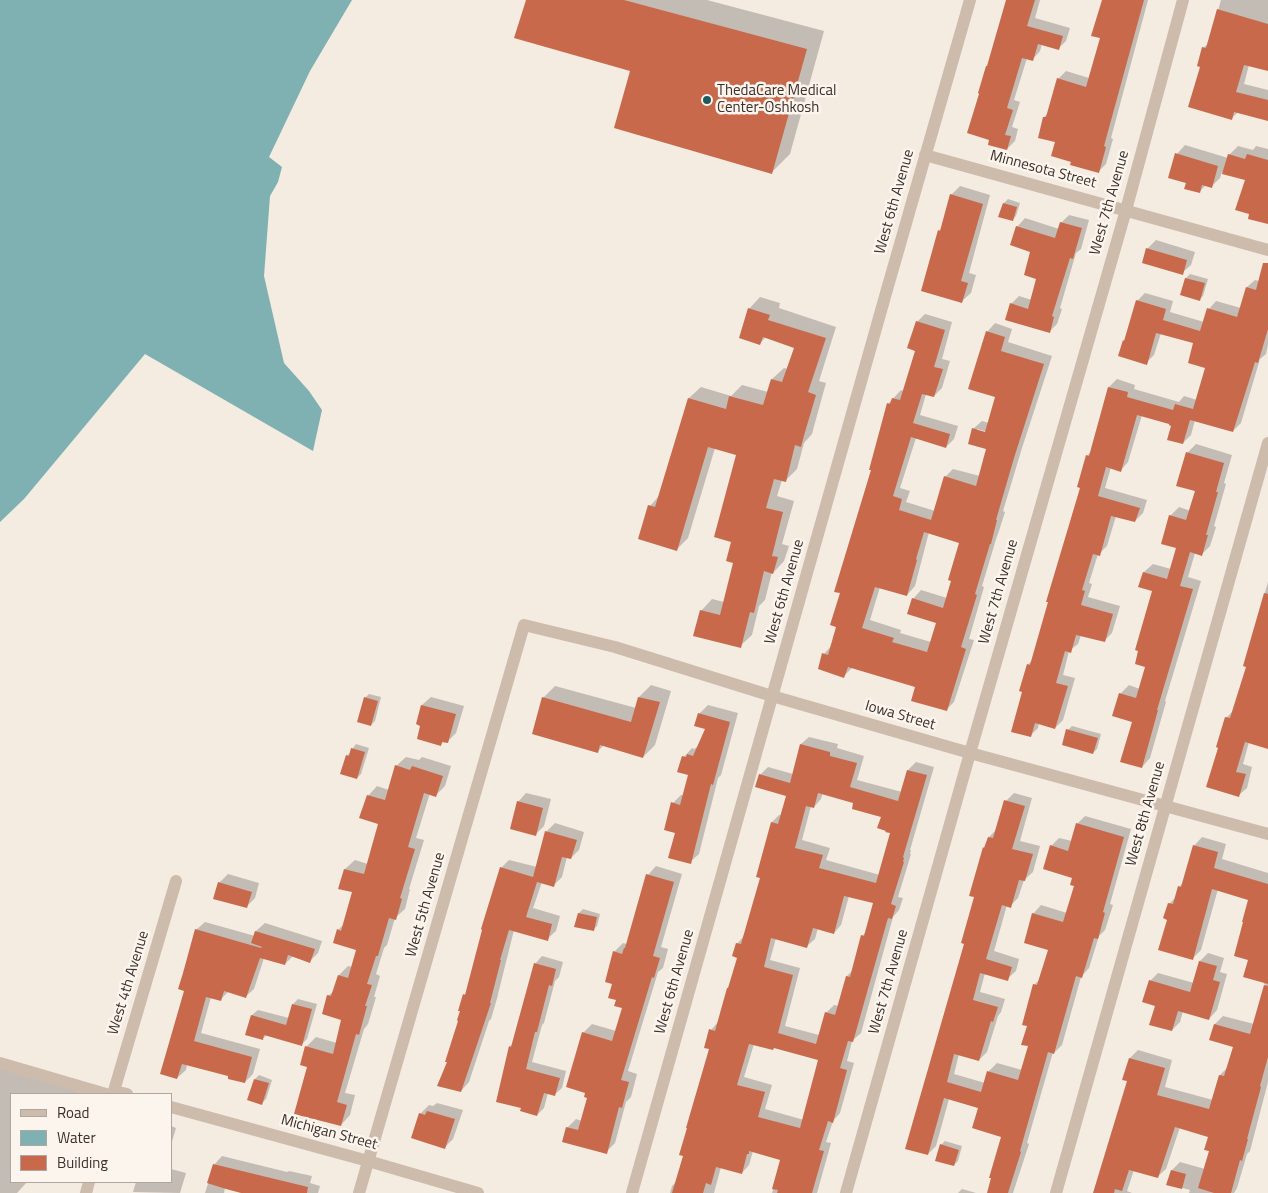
<!DOCTYPE html>
<html>
<head>
<meta charset="utf-8">
<style>
  body { margin:0 }
  #map { position:relative; width:1268px; height:1193px; overflow:hidden; background:#f4ebe1; font-family:"Titillium Web",sans-serif }
  canvas { display:block }
  .legend { position:absolute; left:10px; top:1093px; width:162px; height:90px; box-sizing:border-box; background:#fbf5ee; border:1px solid #aea6a0; margin:0; padding:6px 9px; list-style:none; font-size:15px; color:#3b302b }
  .legend li { display:flex; align-items:center; gap:10px; height:25px }
  .legend b { width:25px; border:1px solid #aea6a0 }
</style>
</head>
<body>
<div id="map">
<canvas width="1268" height="1193"></canvas>
<ul class="legend">
<li><b style="height:6px;background:#cdbbac"></b>Road</li>
<li><b style="height:14px;background:#7fb0b2"></b>Water</li>
<li><b style="height:14px;background:#c8694b"></b>Building</li>
</ul>
</div>
<script>
const ctx = document.querySelector('canvas').getContext('2d');
ctx.lineJoin = 'round';
function fillPath(path, color) { ctx.fillStyle = color; ctx.fill(path, 'evenodd'); }
const poly = rows => new Path2D(rows.map(r => 'M' + r).join(''));
function strokePath(path, color, width, dash) { ctx.strokeStyle = color; ctx.lineWidth = width; ctx.lineCap = dash ? 'butt' : 'round'; ctx.setLineDash(dash || []); ctx.stroke(path); }
function label(font, color, halo, rows, align = 'center') {
  ctx.font = font + ' "Titillium Web",sans-serif'; ctx.lineWidth = 5; ctx.setLineDash([]); ctx.textBaseline = 'middle'; ctx.strokeStyle = halo; ctx.fillStyle = color; for (const [text, x, y, turn = 0] of rows) {
    ctx.save(); ctx.translate(x, y); ctx.rotate((+turn || 0) * Math.PI / 180); ctx.textAlign = isNaN(turn) ? turn : align; if (halo) ctx.strokeText(text, 0, 0); ctx.fillText(text, 0, 0); ctx.restore();
  }
}
const water = poly([
  [0,0,352,0,310,71,269,157,282,167,278,182,270,196,264,276,284,363,309,391,322,410,313,451,145,354,24,499,0,522]
]);
const shadow = poly([
  [527,0,707,0,824,31,790,154,772,172,632,71],
  [1007,0,1040,0,1035,18,1070,28,1066,41,1058,49,1042,44,1040,51,1033,59,1027,58,1014,100,1020,102,1012,127,1018,129,1015,141,1007,149,989,144],
  [1103,0,1148,0,1111,138,1113,139,1106,164,1098,172,1072,161,1057,142,1044,117,1048,113,1058,79,1066,71,1089,78,1101,37],
  [1221,0,1268,0,1268,70,1249,65,1244,84,1268,90,1268,120,1238,112,1231,119,1202,66,1203,48,1209,43],
  [1185,145,1228,158,1229,155,1238,146,1253,150,1256,146,1268,149,1268,223,1250,213,1246,179,1222,172,1220,178,1211,187,1206,185,1199,192,1187,182,1177,154],
  [960,186,990,195,969,273,976,275,971,293,962,301,939,231,942,228,951,195],
  [1008,199,1020,203,1016,216,1012,220,1004,203],
  [1069,215,1089,220,1081,249,1076,253,1060,308,1062,309,1057,324,1049,332,1011,304,1019,296,1032,300,1038,278,1032,251,1017,227,1025,218,1059,229,1061,223],
  [1156,240,1195,252,1191,265,1182,273,1147,249],
  [1268,271,1268,345,1266,354,1260,359,1241,423,1233,431,1195,420,1191,435,1183,443,1171,423,1142,415,1128,462,1121,470,1111,467,1105,488,1147,500,1143,513,1135,521,1116,516,1107,546,1099,554,1098,554,1089,583,1092,584,1088,597,1120,606,1112,633,1104,641,1081,635,1078,644,1069,651,1063,675,1075,678,1063,720,1055,728,1039,723,1038,728,1030,736,1024,691,1028,665,1033,659,1082,487,1087,456,1091,452,1109,387,1117,379,1135,385,1134,389,1179,402,1184,396,1197,400,1206,367,1195,342,1161,333,1154,355,1146,363,1124,341,1126,339,1137,301,1145,293,1173,301,1170,312,1204,322,1209,309,1216,301,1241,308,1247,287,1255,280,1259,281],
  [1190,274,1208,279,1203,296,1199,300,1186,278],
  [760,297,780,303,779,308,836,327,819,381,826,383,816,419,812,434,804,443,797,469,785,481,782,480,777,496,794,501,782,544,789,546,784,561,773,573,772,572,765,600,759,606,752,635,740,646,701,611,712,599,724,602,734,562,732,541,737,454,715,448,688,538,677,549,650,506,659,496,689,398,701,387,731,396,742,385,768,392,772,379,784,368,788,369,795,347,766,337,760,343,749,309],
  [925,314,952,322,942,359,950,361,942,388,934,396,926,394,920,415,958,426,954,439,946,447,916,438,900,488,910,491,906,502,935,511,945,477,953,469,980,476,988,448,973,429,982,421,989,423,997,396,987,332,995,323,1012,329,1008,342,1052,356,1022,448,1003,511,1005,512,998,534,997,536,982,586,984,587,969,639,974,640,954,702,946,710,916,686,852,668,844,676,824,654,832,645,838,626,841,592,888,404,901,390,904,391,916,350,917,322],
  [977,429,991,433,977,431],
  [929,532,961,542,947,598,921,590,913,599,938,622,931,642,900,633,901,630,870,620,880,587,907,595,915,586],
  [1196,444,1232,455,1224,483,1226,484,1214,526,1216,527,1210,546,1201,555,1195,553,1188,577,1201,581,1165,701,1166,702,1150,758,1142,767,1133,721,1120,694,1129,685,1140,689,1147,666,1153,590,1140,586,1144,572,1153,564,1171,569,1177,548,1170,516,1179,507,1191,511,1196,490,1187,453],
  [1268,582,1268,736,1249,742,1243,764,1252,767,1247,788,1239,795,1226,718,1234,710,1247,666,1244,665],
  [651,685,671,691,655,745,643,757,604,745,598,751,543,698,555,686,636,708,639,697],
  [369,694,381,697,375,721,371,725,365,698],
  [431,697,464,706,456,733,447,742,444,741,441,744,422,725,422,705],
  [708,705,738,713,721,775,718,778,699,854,690,862,677,832,673,803,681,795,683,795,689,774,684,757,692,748,694,749,697,747,698,747,707,728,696,725,700,713],
  [1072,726,1101,734,1097,749,1093,753,1068,730],
  [809,737,838,744,837,748,864,756,857,780,902,792,908,770,916,762,934,767,910,850,911,850,910,854,911,854,898,897,903,898,899,910,893,917,861,1033,852,1041,847,1061,854,1063,840,1113,833,1121,826,1142,831,1143,817,1193,772,1193,782,1159,753,1151,749,1165,742,1173,721,1167,714,1193,670,1193,672,1186,678,1180,710,1048,711,1030,718,1022,738,957,737,944,744,936,762,877,772,822,779,815,781,815,787,795,760,775,768,767,793,774,801,744],
  [823,793,855,802,882,816,891,833,880,875,826,860,830,848,802,840,811,806,814,807,821,799],
  [849,896,874,902,867,931,862,936,853,970,847,976,839,1006,834,1005,826,1013,819,1035,785,1026,800,968,770,960,776,938,807,946,815,939,818,928,834,933,841,925],
  [754,1044,774,1047,820,1059,804,1120,765,1109,772,1085,744,1077],
  [356,744,369,748,361,774,357,778,347,756],
  [406,757,419,760,422,757,451,766,445,786,436,795,430,793,416,838,424,840,409,889,410,889,405,909,395,918,387,945,384,948,376,974,380,976,374,997,376,997,368,1024,364,1029,345,1093,355,1095,350,1115,341,1125,308,1066,306,1047,316,1037,337,1043,343,1019,328,996,335,990,339,975,348,966,352,967,358,949,338,930,345,923,354,891,340,888,345,869,355,860,368,864,380,823,368,796,377,786,389,790,396,766],
  [526,793,551,799,544,826,536,834,518,802],
  [1014,793,1032,798,1020,841,1040,846,1033,872,1024,880,1018,898,1010,906,1007,905,994,951,1019,959,1016,971,1007,979,985,973,980,992,1005,999,1001,1012,998,1016,987,1052,979,1060,959,1054,954,1074,985,1083,989,1071,997,1063,1022,1070,1029,1046,1028,1025,1034,985,1041,978,1049,949,1033,914,1041,905,1067,913,1075,885,1074,877,1051,846,1059,838,1072,841,1077,824,1085,816,1131,829,1110,904,1113,905,1105,930,1099,936,1089,968,1081,977,1062,1045,1054,1053,1053,1052,1027,1143,1029,1144,1013,1193,988,1193,1003,1136,979,1108,949,1099,936,1146,928,1154,984,848,986,846,989,837,997,829,1006,801],
  [555,823,584,832,579,850,571,858,567,857,562,877,554,885,542,882,533,908,560,916,556,931,547,939,514,930,498,994,498,995,491,1019,489,1021,469,1082,461,1091,448,1062,459,1020,464,995,467,993,501,868,509,860,537,867,546,832],
  [1202,837,1226,844,1222,859,1268,873,1268,1082,1250,1151,1247,1154,1237,1188,1234,1193,1189,1193,1190,1190,1168,1184,1172,1170,1180,1162,1205,1169,1210,1150,1209,1136,1180,1127,1166,1169,1157,1177,1134,1170,1127,1191,1132,1193,1095,1193,1128,1080,1124,1079,1130,1058,1138,1050,1172,1060,1165,1087,1213,1100,1220,1075,1228,1067,1235,1046,1210,1039,1215,1024,1223,1016,1254,1024,1266,985,1264,984,1264,982,1250,959,1250,899,1218,889,1201,950,1192,959,1169,919,1169,904,1176,897,1179,887,1184,882,1194,846],
  [656,866,682,874,661,947,668,949,663,968,658,972,628,1071,637,1074,631,1097,626,1102,615,1143,606,1152,567,1128,576,1119,582,1121,588,1097,583,1033,592,1024,616,1031,623,1007,617,1000,614,983,614,952,623,943,627,944,648,875],
  [228,874,259,883,255,898,246,907,219,883],
  [583,909,600,914,597,926,593,930,579,913],
  [205,922,255,936,256,931,265,923,322,941,318,953,310,961,293,956,285,964,264,958,254,989,245,997,229,991,220,1000,211,997,201,1033,260,1049,253,1074,245,1082,230,1076,187,1064,186,1070,177,1078,186,990,196,930],
  [1208,953,1224,958,1220,972,1227,974,1217,1010,1209,1019,1183,1011,1180,1022,1172,1030,1156,1005,1150,981,1158,973,1194,983,1200,961],
  [542,956,563,962,559,977,555,981,544,1023,542,1025,532,1062,566,1071,562,1088,554,1095,548,1093,544,1108,537,1115,522,1107,510,1047,513,1043,535,964],
  [298,999,317,1004,307,1039,301,1045,267,1035,262,1039,247,1034,252,1015,258,1010,289,1018,293,1004],
  [0,1065,85,1094,11,1094,11,1182,27,1182,17,1193,0,1193],
  [259,1075,272,1080,266,1099,262,1103,255,1079],
  [437,1103,463,1110,453,1139,445,1147,420,1114,429,1105,433,1106],
  [171,1126,176,1128,171,1145],
  [945,1141,962,1146,958,1161,954,1165,941,1145],
  [222,1156,287,1172,289,1171,312,1176,310,1183,320,1186,318,1193,246,1193,225,1188,224,1193,205,1193,214,1165],
  [171,1169,186,1173,180,1193,133,1192,136,1182,171,1182],
  [962,1189,976,1193,958,1193]
]);
const building = poly([
  [526,0,624,0,807,49,772,174,614,128,630,71,514,38],
  [1006,0,1035,0,1027,26,1063,36,1059,50,1038,44,1033,61,1022,58,1007,108,1013,110,1005,135,1011,136,1007,150,988,145,989,140,967,133,979,94,978,93,986,66,987,66],
  [1102,0,1144,0,1104,146,1106,147,1099,173,1070,165,1071,162,1051,156,1055,142,1038,138,1043,117,1046,117,1057,78,1086,87,1100,38,1091,36],
  [1217,9,1268,24,1268,71,1244,65,1236,92,1268,100,1268,121,1234,112,1232,120,1188,107,1200,67,1197,66,1202,47,1206,48],
  [1175,153,1218,166,1212,188,1202,185,1200,193,1184,189,1186,183,1168,178],
  [1228,154,1245,159,1247,154,1268,160,1268,224,1248,219,1249,214,1235,210,1245,180,1222,174],
  [950,194,983,204,961,281,968,283,962,303,921,291,938,230,940,231],
  [1003,203,1017,207,1013,221,998,217],
  [1060,222,1082,228,1073,259,1070,258,1052,316,1054,317,1050,333,1005,320,1010,303,1028,309,1036,279,1024,275,1030,252,1010,245,1016,226,1055,238],
  [1146,248,1187,260,1183,275,1142,263],
  [1263,263,1268,263,1268,329,1258,363,1255,362,1233,432,1190,420,1183,444,1167,440,1171,426,1169,425,1169,424,1137,415,1121,472,1106,467,1098,496,1140,508,1135,522,1111,516,1100,556,1093,554,1082,590,1085,591,1081,605,1113,614,1105,642,1076,635,1071,653,1065,651,1056,683,1068,686,1055,729,1035,723,1031,737,1011,732,1022,692,1019,691,1027,664,1030,665,1048,602,1046,602,1080,488,1077,487,1086,455,1089,456,1108,387,1128,392,1127,397,1173,410,1175,404,1193,409,1205,368,1188,363,1193,343,1156,333,1147,365,1118,356,1123,340,1124,341,1136,300,1166,309,1163,320,1200,331,1207,308,1237,317,1246,287,1256,290],
  [1185,278,1205,283,1200,301,1180,295],
  [748,308,770,315,768,320,826,338,808,392,816,395,805,432,801,447,795,445,786,482,774,479,766,508,783,512,772,556,778,557,773,574,764,571,754,613,750,612,741,648,693,636,700,610,720,615,733,563,726,561,731,542,714,537,736,455,708,447,677,551,638,539,648,505,655,507,688,398,726,409,729,396,763,405,771,379,782,382,794,348,763,337,760,345,739,338],
  [916,321,945,330,934,367,943,369,934,397,922,394,913,423,950,434,946,448,911,437,893,496,902,499,899,510,931,520,944,476,976,486,986,449,968,444,972,428,985,432,995,397,968,389,986,331,1005,337,1001,351,1044,364,1014,458,996,520,997,520,991,544,990,544,975,594,977,595,961,647,966,649,947,711,911,701,915,687,848,667,844,678,818,669,822,653,828,655,836,627,830,625,840,593,834,592,871,470,869,470,887,403,890,404,892,398,900,400,915,351,907,348],
  [924,532,959,543,948,580,951,581,943,608,912,598,907,614,936,623,927,652,892,642,894,638,862,628,875,587,907,596,917,560,916,559],
  [1186,452,1224,463,1216,492,1218,492,1206,535,1208,535,1202,556,1190,552,1180,586,1193,589,1157,710,1158,710,1142,768,1120,762,1132,722,1112,716,1119,693,1136,698,1145,667,1135,664,1138,651,1135,650,1152,591,1138,587,1143,572,1167,579,1176,548,1161,544,1169,515,1186,520,1195,491,1176,486],
  [1264,593,1268,594,1268,749,1245,742,1236,772,1246,774,1239,797,1206,787,1218,748,1216,747,1225,717,1230,718,1246,667,1243,666],
  [364,697,378,701,371,726,357,722],
  [542,697,631,722,638,697,660,702,643,758,600,745,598,753,532,734],
  [421,705,456,714,448,743,442,742,441,746,417,739,420,726,416,724],
  [698,713,730,722,713,785,711,784,691,864,668,858,675,833,664,830,671,802,680,805,688,775,677,772,682,756,686,757,687,754,693,756,705,729,694,726],
  [1066,729,1098,738,1093,754,1062,745],
  [800,744,830,752,830,756,857,763,850,787,898,801,907,770,927,775,903,857,904,858,903,862,904,862,891,904,896,906,892,919,888,918,853,1042,848,1041,840,1068,847,1070,833,1123,828,1121,819,1150,824,1151,812,1193,777,1193,778,1190,772,1189,780,1160,749,1151,749,1154,747,1154,742,1174,716,1167,711,1185,706,1183,703,1193,672,1193,683,1156,679,1155,687,1128,686,1128,709,1049,704,1048,709,1029,715,1031,727,988,728,988,737,958,732,956,736,943,741,944,760,878,756,877,771,822,778,824,786,796,755,787,759,774,790,783],
  [818,793,853,803,852,809,881,817,877,828,886,831,885,832,890,833,876,883,819,868,823,855,795,848,806,806,814,808],
  [844,896,873,903,864,936,861,935,850,977,846,976,835,1015,825,1012,816,1044,778,1033,793,975,764,967,771,938,807,948,813,928,834,934],
  [749,1044,773,1050,774,1048,818,1060,800,1128,758,1117,765,1092,737,1085],
  [351,748,365,752,357,779,340,774,346,755,349,756],
  [395,765,410,770,412,766,443,776,436,797,424,793,408,847,415,849,400,898,402,899,396,920,389,918,378,956,376,956,367,984,372,985,365,1006,367,1006,359,1035,356,1034,337,1102,347,1105,341,1126,294,1114,307,1067,300,1065,305,1046,333,1054,341,1020,322,1014,327,995,331,996,338,975,348,978,356,950,333,943,337,929,341,931,352,892,338,889,344,869,364,874,378,824,359,818,367,795,385,800],
  [1004,800,1025,806,1012,849,1033,854,1025,881,1019,880,1011,908,1002,905,986,959,1012,967,1008,981,980,973,973,1000,998,1007,993,1022,991,1021,979,1061,954,1054,947,1082,981,1092,987,1071,1018,1080,1028,1046,1021,1045,1027,1026,1022,1025,1033,984,1037,985,1048,950,1024,943,1032,913,1063,922,1074,886,1070,885,1072,878,1043,869,1050,845,1068,851,1076,823,1124,837,1103,912,1105,913,1098,939,1094,938,1082,978,1076,976,1054,1054,1048,1052,1020,1151,1021,1152,1008,1193,987,1193,991,1178,989,1178,1001,1137,972,1128,978,1108,944,1098,928,1155,905,1149,964,944,961,943,974,897,969,896,983,847,984,848,988,837,993,838],
  [517,801,543,808,536,836,510,829],
  [545,831,577,840,571,859,562,857,554,887,537,882,526,917,552,924,548,941,509,930,500,960,501,960,490,1003,491,1003,461,1092,437,1086,447,1062,445,1062,458,1021,457,1020,460,1011,458,1011,463,994,465,995,482,930,481,929,500,867,533,877],
  [1193,845,1218,852,1214,868,1268,884,1268,984,1243,977,1248,960,1234,956,1243,922,1242,922,1248,900,1212,889,1193,960,1158,950,1167,920,1163,918,1168,903,1173,904,1178,886,1181,887],
  [646,874,674,882,653,956,660,958,654,978,652,977,621,1080,629,1082,622,1108,619,1107,607,1154,562,1142,566,1127,578,1130,587,1098,584,1097,585,1093,566,1087,582,1032,612,1041,622,1008,614,1006,616,1000,608,998,612,984,605,982,613,951,622,954,624,948,625,948],
  [218,882,252,892,247,908,213,899],
  [578,913,597,917,594,931,574,927],
  [195,929,261,948,262,947,251,943,255,931,315,949,310,963,288,955,285,965,260,958,246,998,224,991,221,1001,206,997,194,1041,252,1057,245,1083,228,1079,228,1076,182,1064,177,1079,160,1074,184,991,178,989,183,973],
  [1199,961,1217,966,1213,980,1220,982,1209,1020,1178,1011,1172,1031,1149,1025,1155,1006,1142,1002,1149,980,1190,992],
  [534,963,556,969,552,986,549,985,537,1032,535,1032,526,1069,560,1078,555,1096,544,1093,537,1116,520,1111,521,1108,496,1102,509,1046,511,1047],
  [1264,985,1268,986,1268,1057,1260,1086,1261,1087,1247,1139,1248,1139,1242,1161,1240,1160,1231,1193,1214,1193,1198,1188,1209,1151,1204,1150,1208,1137,1175,1127,1158,1178,1129,1170,1122,1191,1115,1189,1114,1193,1093,1193,1127,1081,1122,1080,1129,1058,1165,1068,1157,1095,1209,1109,1219,1075,1224,1076,1233,1047,1209,1040,1214,1024,1250,1034],
  [292,1004,312,1009,302,1046,264,1035,263,1040,245,1035,251,1015,286,1025],
  [254,1079,269,1083,262,1105,247,1100],
  [427,1111,455,1119,445,1149,411,1138,419,1113,425,1115],
  [940,1144,959,1150,954,1166,935,1161],
  [213,1164,308,1187,307,1193,241,1193,226,1189,207,1183],
  [1171,1170,1186,1174,1182,1189,1166,1185]
]);
const street = poly([
  [925,155,1268,250],
  [0,1063,106,1094],
  [114,1091,127,1094],
  [113,1094,176,881],
  [171,1107,368,1161,478,1193],
  [86,1193,89,1182],
  [359,1193,524,625,615,647,772,696,970,753,1268,834],
  [632,1193,886,293,970,0],
  [846,1193,970,753,1126,210,1183,0],
  [1056,1193,1268,443]
]);
const markers = [
  [707,100,5,"#1f5a5e"]
];
const poiNames = [
  ["ThedaCare Medical",717,91],
  ["Center-Oshkosh",717,108]
];
const streetNames = [
  ["Minnesota Street",1043,170,15],
  ["West 6th Avenue",895,202,-74],
  ["West 7th Avenue",1110,203,-74],
  ["West 6th Avenue",785,592,-74],
  ["West 7th Avenue",999,592,-74],
  ["Iowa Street",900,716,16],
  ["West 8th Avenue",1146,814,-74],
  ["West 5th Avenue",426,905,-74],
  ["West 6th Avenue",675,982,-74],
  ["West 7th Avenue",889,982,-74],
  ["West 4th Avenue",129,983,-73],
  ["Michigan Street",329,1133,15]
];
fillPath(water, '#7fb0b2');
fillPath(shadow, '#0003');
fillPath(building, '#c8694b');
strokePath(street, '#cdbbac', 12);
for (const [x, y, r, color] of markers) { const dot = new Path2D(); dot.arc(x, y, r, 0, 2 * Math.PI); ctx.fillStyle = color; ctx.fill(dot); strokePath(dot, '#fbf5ee', 2); }
label('15px', '#3b302b', '#fbf5ee', poiNames, 'left');
label('15px', '#3b302b', '#fbf5ee', streetNames);
</script>
</body>
</html>
